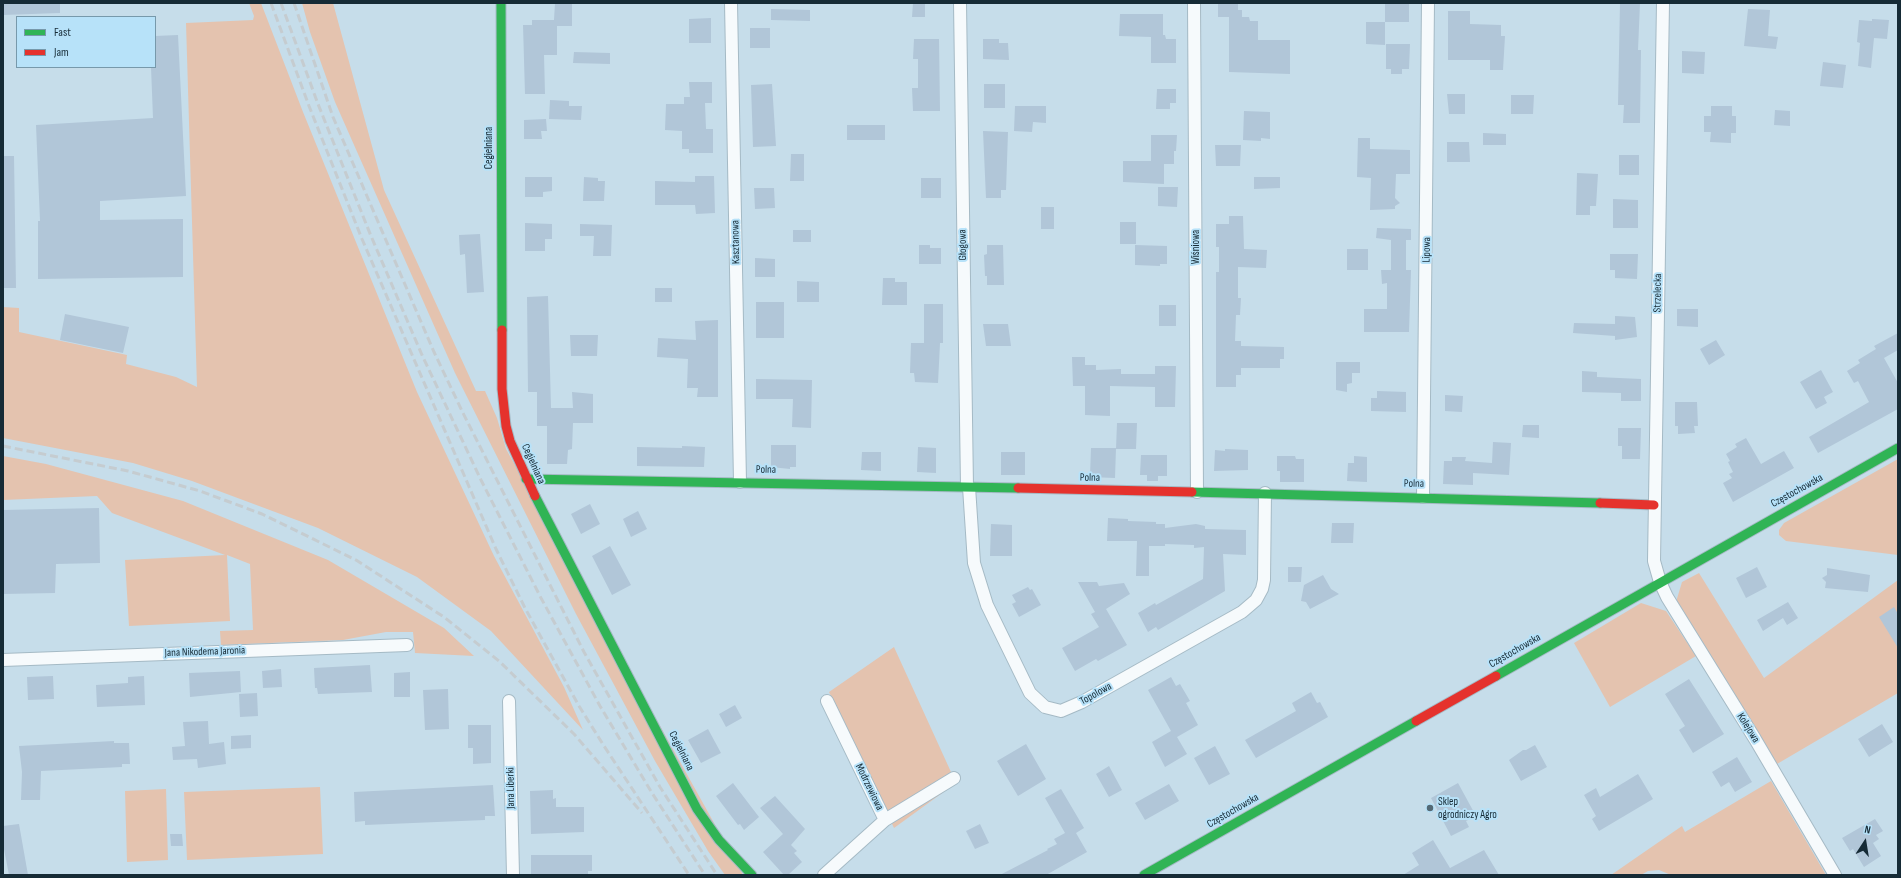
<!DOCTYPE html>
<html>
<head>
<meta charset="utf-8">
<style>
  body { margin:0 }
  #map { position:relative; width:1901px; height:878px; overflow:hidden; background:#c6ddea; font-family:"Sofia Sans Condensed",sans-serif }
  canvas { display:block }
  .frame { position:absolute; inset:0; border:4px solid #162b36; pointer-events:none }
  .legend { position:absolute; left:16px; top:16px; width:140px; height:52px; box-sizing:border-box; background:#b7e2f9; border:1px solid #7799ab; margin:0; padding:5px 7px; list-style:none; font-size:12px; color:#162b36 }
  .legend li { display:flex; align-items:center; gap:8px; height:20px }
  .legend b { width:20px; border:1px solid #7799ab }
  .north { position:absolute; left:1845px; top:822px; width:40px; height:40px; -webkit-text-stroke:3px #b7e2f9; paint-order:stroke; rotate:12deg; font-size:11px; font-weight:700; line-height:16px; text-align:center; color:#162b36 }
  .north::after { content:''; display:block; margin:auto; width:14px; height:18px; background:#162b36; clip-path:polygon(50% 0,100% 100%,50% 72%,0 100%) }
</style>
</head>
<body>
<div id="map">
<canvas width="1901" height="878"></canvas>
<div class="frame"></div>
<ul class="legend">
<li><b style="height:5px;background:#30b455"></b>Fast</li>
<li><b style="height:5px;background:#e5322d"></b>Jam</li>
</ul>
<div class="north">N</div>
</div>
<script>
const ctx = document.querySelector('canvas').getContext('2d');
ctx.lineJoin = 'round';
function fillPath(path, color) { ctx.fillStyle = color; ctx.fill(path, 'evenodd'); }
const poly = rows => new Path2D(rows.map(r => 'M' + r).join(''));
function strokePath(path, color, width, dash) { ctx.strokeStyle = color; ctx.lineWidth = width; ctx.lineCap = dash ? 'butt' : 'round'; ctx.setLineDash(dash || []); ctx.stroke(path); }
function label(font, color, halo, rows, align = 'center') {
  ctx.font = font + ' "Sofia Sans Condensed",sans-serif'; ctx.lineWidth = 4; ctx.setLineDash([]); ctx.textBaseline = 'middle'; ctx.strokeStyle = halo; ctx.fillStyle = color; for (const [text, x, y, turn = 0] of rows) {
    ctx.save(); ctx.translate(x, y); ctx.rotate((+turn || 0) * Math.PI / 180); ctx.textAlign = isNaN(turn) ? turn : align; if (halo) ctx.strokeText(text, 0, 0); ctx.fillText(text, 0, 0); ctx.restore();
  }
}
const green = poly([
  [249,3,261,3,303,112,417,392,494,556,564,687,583,730,491,631,417,577,318,528,192,481,133,463,3,438,3,307,19,308,19,332,127,355,126,364,176,377,197,387,186,23,253,20,254,16],
  [302,3,333,3,384,190,476,391,485,391,497,418,506,449,743,875,725,875,708,851,655,761,576,614,455,373,335,102,310,32],
  [3,456,46,464,183,501,328,560,444,628,474,656,415,653,413,632,386,632,343,640,221,645,220,631,253,630,250,564,227,555,230,621,129,626,125,560,225,555,112,513,97,496,3,500],
  [1898,459,1898,555,1786,541,1779,535,1779,530,1784,523],
  [1699,573,1764,678,1898,580,1898,693,1777,764,1676,602,1682,582],
  [1641,603,1666,611,1696,656,1610,707,1574,643],
  [894,647,956,783,894,828,829,692],
  [1771,781,1826,875,1671,875,1659,870,1648,871,1641,875,1611,875,1682,826,1685,832],
  [320,787,323,854,187,860,184,792],
  [166,789,168,860,127,862,125,791]
]);
const building = poly([
  [3,3,60,3,60,13,3,15],
  [555,3,572,4,572,26,557,26,557,55,544,55,545,94,525,94,523,25,532,25,532,20,554,20],
  [913,3,925,3,925,17,912,17],
  [1218,3,1238,3,1238,10,1242,10,1242,17,1249,17,1250,21,1258,21,1258,40,1290,40,1290,74,1229,72,1229,17,1218,17],
  [1385,3,1409,3,1409,22,1385,22],
  [1620,3,1640,3,1638,50,1641,50,1640,123,1623,123,1624,105,1618,105],
  [771,9,810,10,810,21,771,20],
  [1748,9,1770,10,1768,36,1778,37,1776,49,1744,46],
  [1448,11,1470,11,1470,24,1501,25,1501,36,1505,36,1503,70,1490,70,1490,60,1448,60],
  [1120,14,1163,14,1163,35,1165,35,1166,39,1176,39,1176,63,1151,63,1151,37,1119,36],
  [711,18,711,43,689,43,689,19],
  [1872,19,1889,20,1887,39,1874,38,1871,68,1858,66,1860,43,1857,42,1859,20,1872,21],
  [1366,22,1385,22,1385,45,1366,44],
  [750,28,770,28,770,48,750,48],
  [178,35,186,196,100,201,100,220,183,219,183,277,38,279,38,221,40,221,36,125,153,118,151,67,155,67,155,36],
  [914,39,939,39,940,111,913,111,912,88,918,88,918,59,913,59],
  [983,39,999,39,999,43,1008,43,1009,60,983,59],
  [1386,44,1410,44,1409,69,1402,69,1402,74,1391,74,1391,69,1386,69],
  [1682,51,1705,52,1704,74,1682,73],
  [574,52,610,53,610,64,573,63],
  [1823,62,1846,65,1843,88,1820,86],
  [689,82,712,82,712,103,705,103,706,129,713,129,713,153,689,153,689,149,682,149,682,131,665,130,666,104,684,104,684,97,690,97],
  [772,84,776,146,753,147,751,85],
  [984,84,1005,84,1005,108,984,108],
  [1157,89,1176,89,1176,103,1170,103,1170,109,1156,109],
  [1447,94,1465,94,1465,114,1449,114],
  [1511,95,1534,95,1533,114,1511,114],
  [550,100,569,101,569,106,582,106,581,120,549,119],
  [1015,106,1046,106,1046,123,1033,122,1032,132,1014,131],
  [1711,106,1732,106,1732,116,1736,116,1736,133,1731,133,1731,143,1710,142,1711,132,1704,132,1704,116,1711,116],
  [1775,110,1790,111,1790,126,1774,125],
  [1244,111,1270,112,1270,139,1261,138,1261,141,1243,140],
  [546,119,547,131,541,131,542,139,524,139,524,120],
  [847,125,885,125,885,140,847,140],
  [983,131,1008,132,1006,190,1001,190,1001,198,986,198],
  [1483,133,1506,134,1506,145,1483,145],
  [1151,135,1177,135,1176,151,1174,151,1174,164,1164,164,1164,184,1123,182,1123,161,1151,161],
  [1358,138,1370,138,1370,149,1410,150,1410,174,1396,174,1395,198,1400,203,1395,206,1395,209,1370,210,1371,178,1357,177],
  [1447,142,1469,142,1470,162,1447,162],
  [1215,145,1241,145,1240,166,1216,166],
  [791,154,804,154,804,181,790,181],
  [1619,155,1639,155,1639,175,1619,175],
  [3,156,14,156,16,288,3,288],
  [1577,173,1598,174,1596,206,1590,206,1590,215,1576,215],
  [695,176,714,176,715,213,696,214,695,205,655,205,655,181,695,182],
  [525,177,552,177,552,191,543,192,543,197,525,197],
  [584,177,598,178,598,181,605,181,604,201,583,201],
  [1254,177,1280,177,1280,188,1254,189],
  [921,178,941,178,941,198,921,198],
  [1158,187,1178,187,1177,207,1158,206],
  [754,188,774,188,775,208,755,209],
  [1613,199,1638,200,1638,228,1613,228],
  [1041,207,1054,207,1054,229,1041,229],
  [1229,216,1243,216,1244,249,1267,250,1266,268,1238,267,1238,298,1241,298,1240,315,1236,315,1235,341,1241,341,1241,346,1284,347,1284,359,1280,359,1280,368,1241,368,1241,375,1236,375,1236,387,1216,387,1216,272,1219,272,1219,247,1216,247,1216,224,1229,224],
  [1120,222,1136,222,1136,244,1120,244],
  [525,223,552,224,552,239,545,239,545,251,525,251],
  [580,224,612,225,611,256,593,256,594,236,580,236],
  [1377,228,1411,229,1411,240,1406,240,1406,270,1411,270,1409,332,1364,332,1364,309,1387,309,1387,283,1382,284,1381,270,1391,270,1391,240,1376,238],
  [793,230,811,230,811,242,793,242],
  [480,234,484,292,467,293,465,254,460,255,459,235],
  [919,245,930,245,930,248,941,248,941,264,919,264],
  [987,245,1003,245,1004,285,987,285,987,276,985,276,984,255,987,254],
  [1135,245,1167,246,1167,264,1160,264,1160,266,1135,265],
  [1347,249,1368,249,1368,270,1347,270],
  [1610,254,1638,254,1637,279,1615,278,1615,270,1610,270],
  [755,258,775,259,775,277,755,277],
  [883,278,895,278,895,282,907,282,907,305,882,305],
  [797,281,819,282,819,302,797,302],
  [655,288,672,288,672,302,655,302],
  [548,296,551,408,573,408,572,392,593,394,593,423,573,423,572,449,568,450,567,464,547,464,547,426,537,426,537,392,528,392,527,297],
  [756,302,784,302,784,338,756,338],
  [924,304,943,304,943,343,940,343,938,383,915,382,914,373,910,373,911,343,924,343],
  [1159,305,1176,305,1176,326,1159,326],
  [1677,309,1698,309,1698,327,1677,326],
  [65,314,129,327,123,353,60,340],
  [1615,316,1635,317,1637,337,1615,340,1615,336,1573,333,1574,323,1615,324],
  [718,320,718,397,697,397,698,388,687,388,688,359,657,357,658,338,696,340,695,321],
  [983,324,1008,324,1011,346,986,346],
  [1898,333,1898,350,1884,358,1898,383,1898,409,1818,453,1809,437,1869,402,1858,381,1854,383,1847,371,1860,363,1858,360,1876,349,1874,346],
  [570,335,598,335,597,356,571,356],
  [1716,340,1725,355,1709,365,1700,349],
  [1072,357,1085,357,1085,365,1096,365,1096,370,1121,369,1121,374,1155,374,1155,366,1176,366,1175,407,1155,407,1155,387,1110,386,1110,416,1085,415,1085,386,1073,386],
  [1336,362,1360,362,1360,373,1352,373,1352,383,1347,384,1347,392,1336,390],
  [1821,370,1833,392,1824,397,1827,403,1816,409,1800,382],
  [1582,371,1597,372,1597,377,1641,379,1641,401,1621,401,1621,393,1582,392],
  [756,379,812,380,811,428,792,427,793,399,756,399],
  [1377,391,1406,392,1406,412,1371,411,1371,398,1377,398],
  [1445,395,1463,396,1462,412,1445,411],
  [1675,402,1697,402,1698,426,1694,426,1695,433,1678,434,1678,426,1675,426],
  [1117,423,1137,423,1136,449,1116,449],
  [1523,425,1539,425,1539,438,1522,437],
  [1618,428,1641,428,1640,459,1622,459,1622,446,1618,446],
  [1746,438,1761,464,1784,451,1794,468,1733,502,1723,483,1732,478,1729,474,1733,472,1728,462,1730,461,1726,454,1737,447,1735,444],
  [1493,442,1511,443,1509,475,1473,473,1473,485,1443,484,1444,461,1452,461,1452,457,1466,457,1465,461,1492,463],
  [771,445,796,445,796,467,790,467,790,469,771,467],
  [682,446,705,447,704,467,637,466,637,447,682,448],
  [918,447,936,448,936,473,917,472],
  [1091,448,1116,448,1115,478,1090,477],
  [1225,449,1248,450,1248,470,1214,471,1215,450,1225,451],
  [862,452,881,452,881,471,861,470],
  [1001,452,1025,452,1025,475,1001,475],
  [1141,455,1167,455,1167,476,1158,476,1158,481,1147,481,1147,475,1140,475],
  [1277,456,1295,456,1296,459,1304,459,1304,482,1280,482,1280,471,1277,471],
  [1354,456,1367,457,1367,482,1347,481,1348,463,1354,463],
  [590,504,600,524,581,534,571,514],
  [99,508,100,563,56,564,55,593,3,594,3,510],
  [638,511,647,529,631,537,623,519],
  [1108,518,1128,519,1128,521,1156,522,1156,524,1165,524,1165,528,1196,524,1205,526,1205,529,1246,530,1246,555,1223,554,1225,591,1158,630,1156,627,1148,632,1138,613,1155,603,1156,605,1203,579,1204,547,1194,548,1194,545,1165,544,1165,546,1149,546,1149,576,1136,576,1137,541,1107,541],
  [1332,523,1354,523,1353,543,1331,543],
  [991,524,1012,525,1012,556,990,556],
  [610,546,631,585,612,595,592,556],
  [1288,567,1302,567,1301,582,1288,582],
  [1757,567,1767,587,1746,598,1736,578],
  [1827,568,1870,575,1868,592,1825,588,1826,582,1822,578,1827,575],
  [1323,575,1331,589,1339,594,1310,609,1306,602,1301,601,1304,585],
  [1078,582,1097,582,1099,586,1124,583,1130,594,1106,609,1127,645,1098,661,1096,659,1075,671,1062,648,1099,627,1091,614,1095,612],
  [1028,587,1030,590,1032,589,1041,605,1019,617,1012,604,1016,602,1012,595],
  [1788,602,1798,618,1787,625,1783,618,1763,631,1757,620],
  [1894,607,1898,614,1898,648,1879,617],
  [370,665,372,692,318,694,317,688,315,688,314,668],
  [281,669,282,687,263,688,262,671],
  [240,671,241,692,190,697,189,673],
  [410,672,410,697,394,697,394,673],
  [53,676,54,699,28,700,27,677],
  [144,676,145,705,97,707,96,685,128,683,128,677],
  [1171,677,1176,686,1180,684,1190,701,1186,703,1198,725,1177,737,1187,754,1165,767,1152,742,1171,731,1148,690],
  [1689,679,1724,734,1693,753,1679,730,1685,726,1665,694],
  [448,689,449,729,425,730,423,690],
  [1311,692,1317,703,1320,702,1328,717,1256,758,1245,740,1296,711,1292,703],
  [257,693,258,716,240,717,239,694],
  [735,705,742,718,726,727,719,714],
  [208,721,209,744,224,742,226,764,198,768,197,759,173,760,172,747,185,746,183,722],
  [1882,724,1893,742,1869,757,1858,739],
  [468,725,491,725,491,763,473,764,473,748,468,748],
  [708,729,721,753,701,763,688,740],
  [251,735,251,748,231,749,231,736],
  [114,741,114,743,129,743,130,764,122,764,122,767,41,771,40,800,21,800,22,772,19,746],
  [1026,744,1046,779,1018,796,997,761],
  [1535,745,1547,767,1521,781,1509,760,1523,750,1526,750],
  [1215,746,1230,774,1209,785,1194,758],
  [1737,757,1752,782,1735,792,1729,782,1721,787,1712,772],
  [1109,766,1122,790,1109,797,1096,774],
  [1638,774,1653,799,1599,831,1592,819,1596,816,1584,795,1596,788,1600,797],
  [733,783,759,817,744,830,740,824,738,825,716,796],
  [1458,783,1476,816,1466,821,1469,827,1451,836,1431,798],
  [1169,784,1179,801,1145,820,1135,803],
  [493,785,495,816,485,816,485,820,365,825,365,821,355,822,354,792],
  [1061,789,1084,828,1076,833,1087,852,1046,875,1000,875,1048,850,1047,849,1057,844,1054,839,1065,833,1045,798],
  [553,790,553,799,556,798,556,807,584,807,584,832,531,834,530,791],
  [775,796,805,829,791,845,797,851,794,853,802,862,788,875,784,875,763,852,783,834,760,808],
  [1875,819,1883,831,1876,835,1879,839,1873,843,1881,856,1864,867,1853,849,1850,851,1842,838],
  [19,824,28,875,9,875,3,844,3,826],
  [980,824,989,843,975,849,966,831],
  [170,834,182,834,183,846,171,846],
  [1433,840,1450,868,1484,850,1499,875,1403,875,1419,865,1412,853],
  [531,855,592,855,592,871,588,871,588,875,531,875]
]);
const street = poly([
  [731,3,740,482],
  [960,3,967,487],
  [1194,3,1197,492],
  [1663,3,1654,561,1660,582,1667,597,1755,739,1835,875],
  [969,487,974,563,987,605,1030,693,1045,707,1061,711,1082,702,1242,612,1256,600,1262,589,1264,580,1265,493],
  [1423,497,1428,3],
  [3,660,407,645],
  [509,701,513,875],
  [885,820,954,778],
  [824,875,885,820,827,701]
]);
const fast = poly([
  [501,3,502,330],
  [526,479,1018,488],
  [1192,492,1600,503],
  [535,496,697,809,719,840,752,875],
  [1496,676,1898,448],
  [1144,875,1416,721]
]);
const jam = poly([
  [502,330,502,389,506,426,510,441,535,496],
  [1018,488,1192,492],
  [1600,503,1654,505],
  [1416,721,1496,676]
]);
const rail = poly([
  [271,3,309,106,362,239,496,549,525,608,579,706,604,746,689,875],
  [281,3,318,104,371,236,422,355,481,480,541,598,600,706,652,793,705,875],
  [294,3,333,117,434,352,463,413,584,652,660,787,717,875],
  [3,446,128,471,200,491,262,514,356,560,444,617,499,661,574,734,642,813]
]);
const markers = [
  [1430,808,4,"#546975"]
];
const streetNames = [
  ["Cegielniana",489,148,-90],
  ["Kasztanowa",736,242,-91],
  ["Głogowa",963,245,-91],
  ["Wiśniowa",1196,247,-90],
  ["Lipowa",1427,250,-89],
  ["Strzelecka",1658,293,-89],
  ["Cegielniana",533,464,66],
  ["Polna",766,470,1],
  ["Polna",1090,478,1],
  ["Polna",1414,484,1],
  ["Częstochowska",1797,491,-29],
  ["Częstochowska",1515,651,-30],
  ["Jana Nikodema Jaronia",205,652,-2],
  ["Topolowa",1096,694,-29],
  ["Kolejowa",1748,728,58],
  ["Cegielniana",681,751,63],
  ["Modrzewiowa",869,787,64],
  ["Jana Liberki",511,788,-91],
  ["Częstochowska",1233,811,-30]
];
const poiNames = [
  ["Sklep",1438,802],
  ["ogrodniczy Agro",1438,815]
];
fillPath(green, '#e4c3af');
fillPath(building, '#b1c6d8');
strokePath(street, '#a5bac5', 14);
strokePath(fast, '#a5bac5', 11);
strokePath(jam, '#a5bac5', 11);
strokePath(street, '#f6fafc', 12);
strokePath(fast, '#30b455', 9);
strokePath(jam, '#e5322d', 9);
strokePath(rail, '#c5ccd0', 3, [8, 4]);
for (const [x, y, r, color] of markers) { const dot = new Path2D(); dot.arc(x, y, r, 0, 2 * Math.PI); ctx.fillStyle = color; ctx.fill(dot); strokePath(dot, '#b7e2f9', 1.5); }
label('11px', '#162b36', '#b7e2f9', streetNames);
label('11px', '#162b36', '#b7e2f9', poiNames, 'left');
</script>
</body>
</html>
